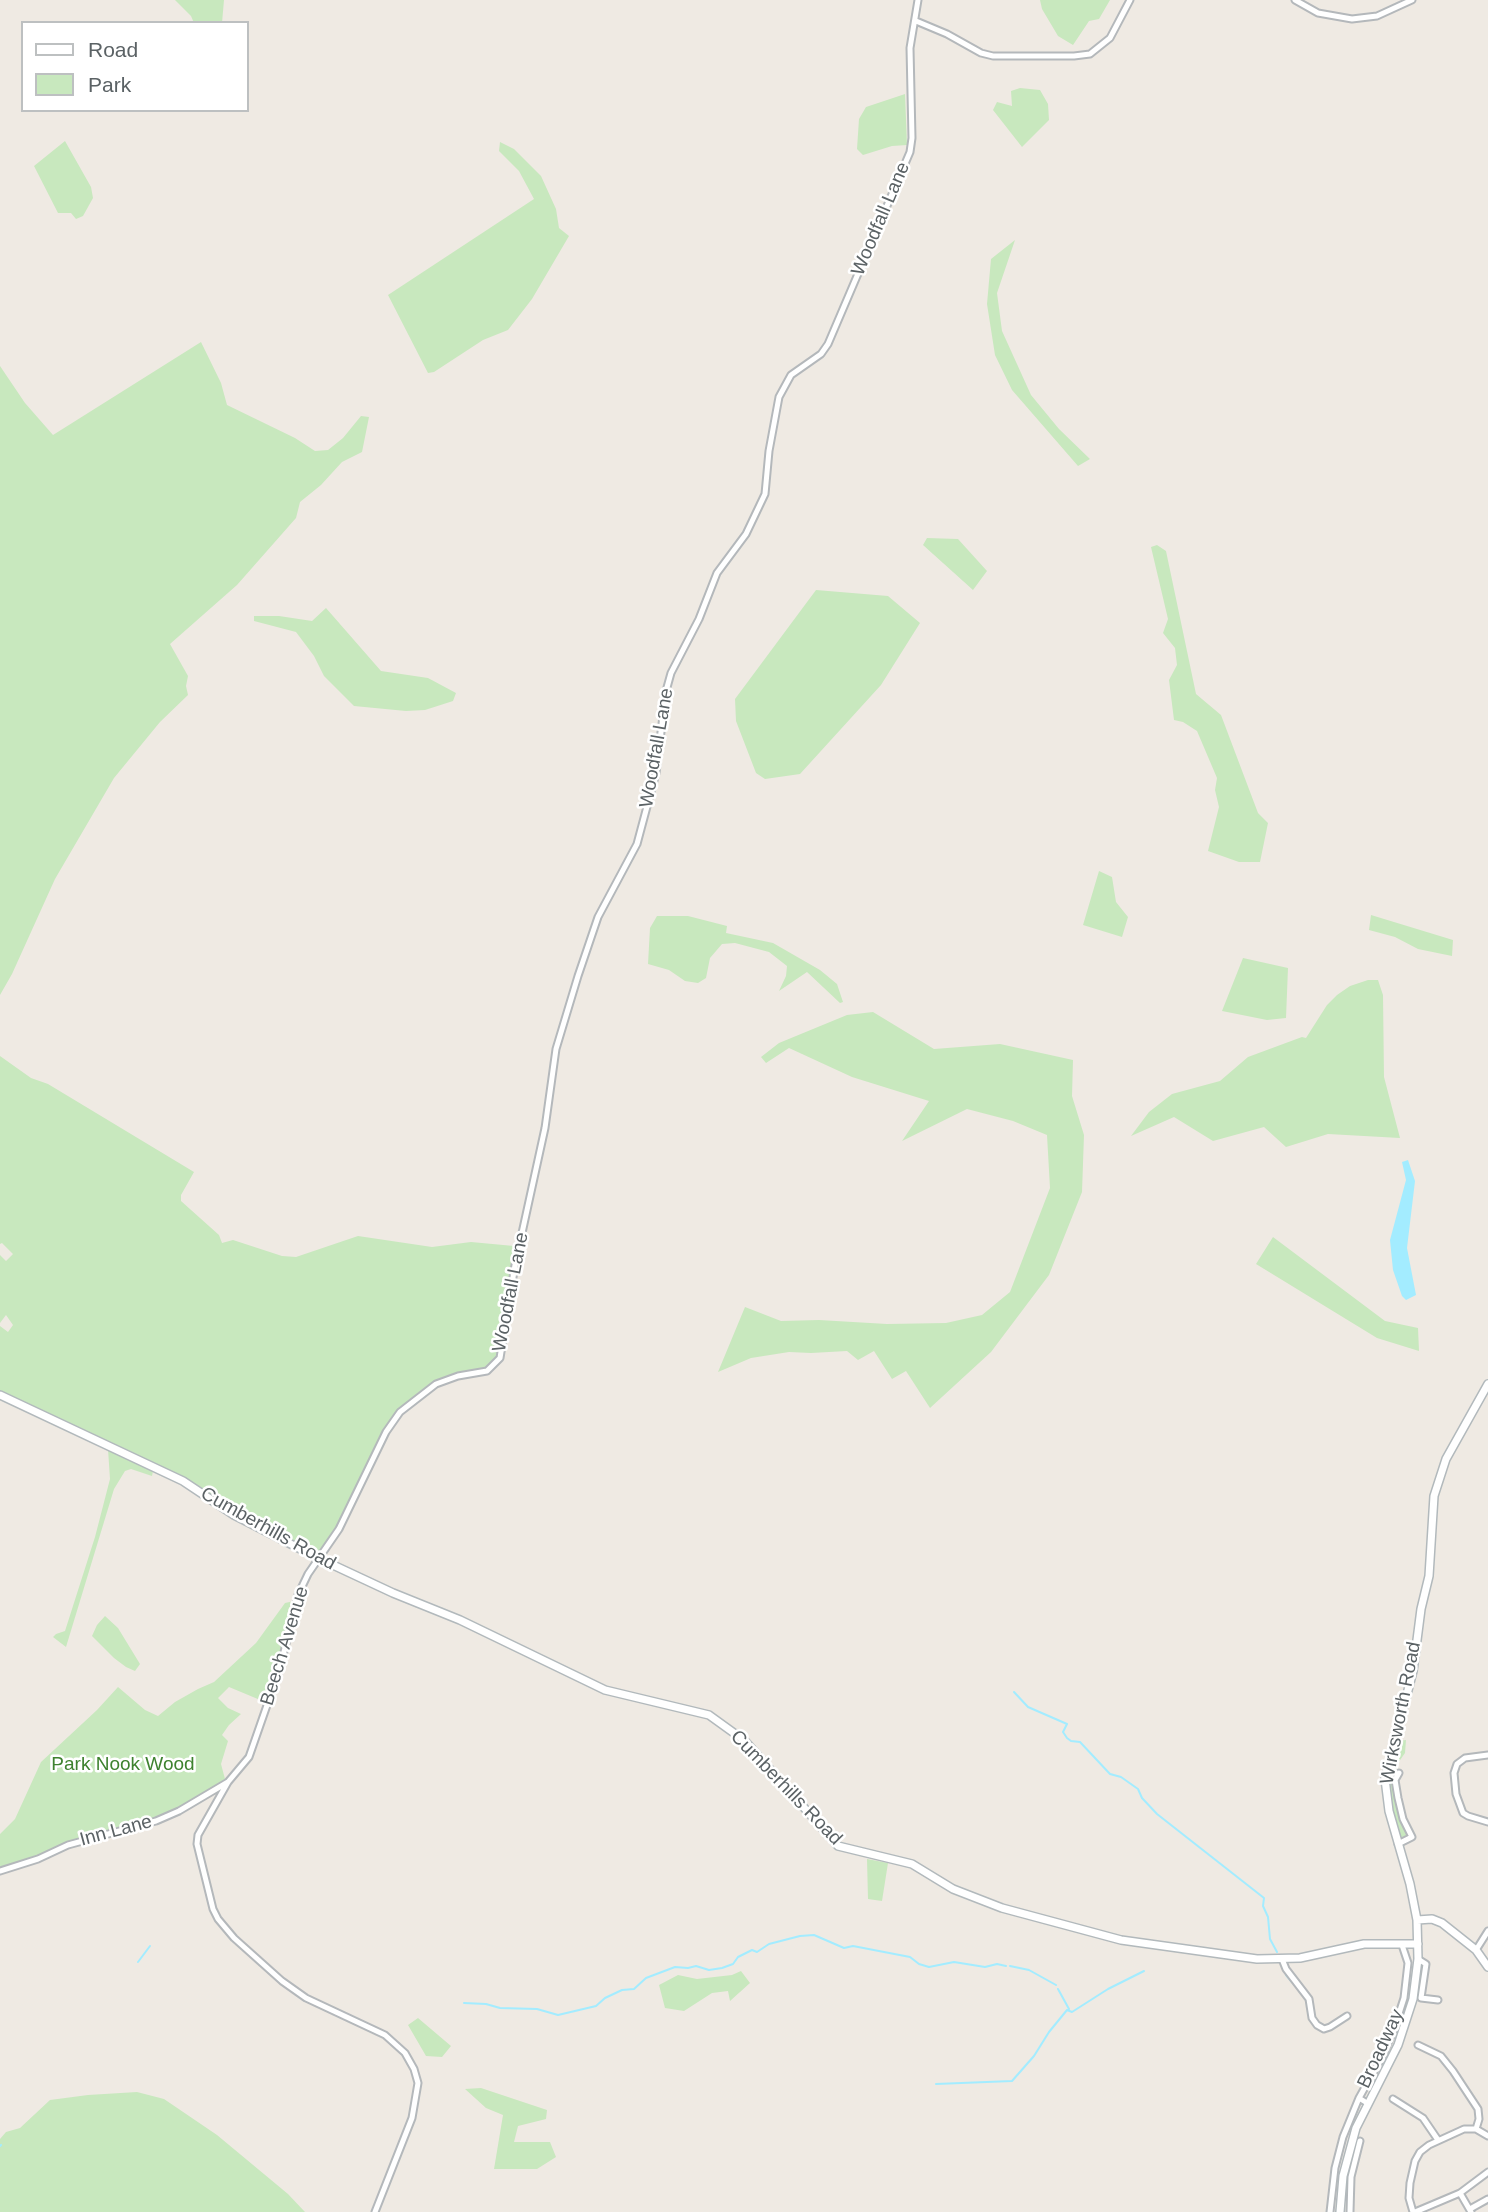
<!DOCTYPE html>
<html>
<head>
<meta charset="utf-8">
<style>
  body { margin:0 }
  #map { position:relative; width:1488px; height:2212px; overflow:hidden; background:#efeae3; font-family:Helvetica,sans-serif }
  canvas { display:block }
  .legend { position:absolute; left:21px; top:21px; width:228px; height:91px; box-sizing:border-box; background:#fff; border:2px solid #bdc0c1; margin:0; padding:9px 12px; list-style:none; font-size:21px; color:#5b6265 }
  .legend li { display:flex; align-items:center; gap:14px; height:35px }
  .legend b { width:35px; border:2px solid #bdc0c1 }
</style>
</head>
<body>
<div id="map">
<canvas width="1488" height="2212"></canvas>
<ul class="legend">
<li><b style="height:9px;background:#fff"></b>Road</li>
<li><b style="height:19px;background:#c8e8be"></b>Park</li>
</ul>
</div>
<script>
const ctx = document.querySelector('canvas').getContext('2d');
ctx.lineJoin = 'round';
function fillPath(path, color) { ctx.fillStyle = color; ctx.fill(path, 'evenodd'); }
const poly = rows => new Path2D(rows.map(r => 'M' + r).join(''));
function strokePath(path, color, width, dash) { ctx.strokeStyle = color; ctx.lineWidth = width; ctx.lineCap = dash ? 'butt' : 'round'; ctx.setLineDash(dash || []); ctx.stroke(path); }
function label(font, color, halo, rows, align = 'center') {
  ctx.font = font + ' Helvetica,sans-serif'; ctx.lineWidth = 5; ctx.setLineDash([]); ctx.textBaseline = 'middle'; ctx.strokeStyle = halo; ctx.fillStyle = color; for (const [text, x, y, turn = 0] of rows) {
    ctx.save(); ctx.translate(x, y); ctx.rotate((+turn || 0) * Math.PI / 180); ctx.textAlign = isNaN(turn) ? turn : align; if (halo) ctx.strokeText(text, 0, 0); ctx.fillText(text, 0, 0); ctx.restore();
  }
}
const green = poly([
  [175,0,224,0,222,23,194,23,191,16],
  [1040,0,1110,0,1099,19,1089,21,1073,45,1058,36,1042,9],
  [1020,88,1040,90,1048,104,1049,120,1022,147,993,110,997,102,1012,106,1011,91],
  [905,94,907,145,892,146,863,155,857,149,859,119,866,107],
  [65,141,91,187,93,198,83,216,76,219,71,213,58,213,34,166],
  [500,142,514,149,541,176,556,209,559,228,569,236,532,299,508,330,483,340,434,372,428,373,388,295,534,199,519,171,499,151],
  [1015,240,997,293,1002,331,1031,395,1059,429,1090,459,1078,466,1012,390,995,355,987,304,991,259],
  [201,342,221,383,227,405,295,438,315,451,328,450,343,438,361,416,369,417,362,452,342,462,321,485,300,502,296,518,237,585,170,644,188,676,186,686,188,695,160,722,114,778,55,879,12,974,0,995,0,366,25,403,53,435],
  [927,538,958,539,987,571,973,590,923,545],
  [1157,545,1166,551,1196,694,1221,715,1258,813,1268,823,1260,862,1239,862,1208,851,1219,807,1215,790,1217,778,1197,731,1183,722,1174,720,1169,680,1177,665,1175,648,1163,633,1168,619,1151,547],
  [816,590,888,596,920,623,881,685,800,774,765,779,756,773,736,721,735,699],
  [326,608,381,671,428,678,456,693,453,701,425,710,406,711,354,706,324,676,314,656,296,632,254,621,254,616,279,616,312,621],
  [1099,871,1112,877,1116,902,1128,917,1122,937,1083,925],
  [1371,915,1453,940,1452,956,1418,949,1395,937,1369,930],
  [657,916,688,916,727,926,726,933,773,943,820,970,837,984,843,1002,840,1003,807,972,779,991,786,976,787,966,769,952,735,943,722,944,710,958,706,978,698,983,685,981,669,970,648,964,650,928],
  [1243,958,1288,968,1286,1018,1267,1020,1222,1011],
  [1368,980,1378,980,1383,995,1384,1077,1400,1138,1328,1134,1286,1147,1264,1127,1213,1141,1174,1117,1131,1136,1149,1112,1172,1094,1220,1081,1248,1057,1302,1037,1306,1038,1327,1005,1337,995,1350,986],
  [873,1012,934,1049,1000,1044,1073,1060,1072,1096,1084,1135,1082,1192,1049,1275,991,1352,930,1408,906,1371,892,1379,874,1351,858,1360,847,1351,811,1353,789,1352,751,1358,718,1372,745,1307,781,1321,819,1320,887,1324,946,1323,982,1315,1010,1292,1050,1188,1047,1135,1013,1121,967,1109,902,1141,929,1101,852,1077,789,1048,766,1063,761,1057,779,1043,847,1015],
  [0,1056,31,1078,48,1084,194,1172,181,1195,181,1201,219,1235,222,1243,233,1240,282,1256,296,1257,358,1236,432,1247,471,1242,514,1246,500,1352,496,1358,489,1367,443,1378,419,1392,399,1409,383,1432,340,1523,318,1554,246,1519,206,1493,0,1393,0,1326,8,1332,13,1325,6,1315,0,1323,0,1255,6,1261,13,1254,2,1243,0,1244],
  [1273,1237,1385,1321,1418,1328,1419,1351,1377,1338,1256,1264],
  [108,1449,153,1471,152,1476,131,1469,125,1471,114,1489,66,1647,53,1637,56,1634,65,1631,95,1537,110,1479],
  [294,1601,280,1659,265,1702,229,1687,218,1698,228,1708,241,1714,229,1725,222,1735,228,1741,221,1764,225,1779,179,1809,156,1819,88,1836,37,1857,0,1868,0,1834,15,1819,41,1762,97,1710,118,1687,145,1710,158,1716,175,1702,198,1689,214,1682,256,1643,285,1603],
  [105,1616,118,1628,140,1664,135,1671,126,1667,114,1658,92,1636,97,1625],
  [1406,1740,1405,1753,1398,1763,1393,1780,1409,1837,1404,1840,1399,1835,1392,1814,1389,1785,1398,1741],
  [867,1859,888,1863,882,1901,868,1899],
  [741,1971,750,1983,730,2001,728,1991,712,1993,684,2011,665,2008,659,1985,678,1975,697,1979,732,1975],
  [418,2018,451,2046,442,2057,426,2056,408,2025],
  [481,2088,547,2110,546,2119,518,2126,514,2142,550,2142,556,2157,537,2169,494,2169,503,2115,486,2108,465,2089],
  [137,2092,164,2099,217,2135,288,2194,305,2212,0,2212,0,2139,6,2132,20,2128,50,2100,88,2095]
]);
const water = poly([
  [1408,1160,1415,1181,1407,1248,1416,1295,1406,1300,1402,1296,1393,1270,1390,1240,1406,1180,1402,1162]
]);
const stream = poly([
  [1014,1692,1028,1707,1067,1724,1063,1732,1067,1738,1071,1741,1080,1742,1110,1774,1121,1777,1138,1789,1142,1798,1157,1814,1264,1898,1263,1906,1268,1917,1270,1939,1277,1952],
  [138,1962,150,1946],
  [1010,1966,1029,1970,1056,1985],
  [1286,1975,1292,1982],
  [1058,1989,1069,2009],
  [464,2003,486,2004,500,2008,537,2009,558,2015,596,2006,605,1998,622,1990,634,1989,646,1978,675,1967,688,1968,696,1966,709,1970,722,1968,733,1964,738,1957,752,1950,757,1952,769,1944,800,1936,814,1935,844,1948,853,1946,910,1957,919,1964,929,1967,954,1962,985,1967,997,1964,1006,1966],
  [936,2084,1012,2081,1034,2056,1049,2032,1067,2010,1072,2012,1108,1989,1144,1971],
  [0,2146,1,2145]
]);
const street = poly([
  [1295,0,1318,13,1352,19,1377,16,1412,0],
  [916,21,947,34,981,53,993,56,1074,56,1090,54,1110,38,1130,0],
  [1488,1755,1465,1758,1457,1764,1454,1773,1456,1794,1463,1813,1468,1816,1488,1822],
  [1398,1844,1412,1837,1403,1819,1398,1798,1395,1780,1399,1773],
  [0,1871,38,1859,68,1845,156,1821,179,1811,228,1782],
  [1476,1950,1488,1931],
  [1282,1959,1286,1969,1309,1999,1312,2018,1317,2025,1324,2029,1330,2027,1347,2016],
  [1418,1959,1426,1964,1421,1998,1438,2000],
  [1418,2045,1441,2056,1453,2071,1478,2109,1479,2119,1476,2129],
  [1393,2099,1423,2118,1438,2140],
  [1367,2103,1359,2098,1382,2057,1394,2029,1404,1998,1408,1963,1402,1945],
  [1460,2193,1471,2212],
  [1470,2209,1488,2199],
  [375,2212,412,2118,418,2083,414,2069,405,2053,385,2035,306,1998,282,1981,234,1938,218,1919,213,1909,197,1844,198,1835,228,1782,249,1757,280,1668,298,1595,308,1574,339,1529,386,1432,400,1412,436,1384,458,1376,487,1371,500,1358,515,1265,545,1128,556,1049,578,976,598,917,637,844,656,773,666,691,671,673,699,619,717,573,746,534,765,494,769,451,779,397,791,375,821,354,828,344,910,152,912,138,910,48,918,0],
  [1330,2212,1335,2168,1343,2137,1359,2098],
  [1350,2212,1351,2177,1360,2141],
  [1413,2212,1409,2198,1410,2183,1415,2161,1420,2152,1429,2145,1464,2129,1476,2129,1488,2136],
  [1415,2212,1460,2193,1488,2172]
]);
const secondary = poly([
  [0,1395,183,1481,234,1515,318,1558,393,1593,460,1620,605,1690,709,1715,745,1741,838,1846,912,1864,953,1889,1002,1908,1121,1940,1257,1959,1300,1958,1364,1944,1418,1944],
  [1417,1920,1432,1919,1442,1923,1476,1950,1488,1967],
  [1340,2212,1343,2176,1356,2128,1398,2045,1413,1999,1418,1959,1417,1920,1410,1884,1389,1811,1385,1779,1413,1671,1421,1609,1429,1576,1434,1496,1446,1459,1488,1384]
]);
const streetNames = [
  ["Woodfall Lane",881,219,-67],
  ["Woodfall Lane",657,748,-80],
  ["Woodfall Lane",511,1292,-79],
  ["Cumberhills Road",268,1529,29],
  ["Beech Avenue",285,1646,-73],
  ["Wirksworth Road",1401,1713,-79],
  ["Cumberhills Road",786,1788,46],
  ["Inn Lane",116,1831,-15],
  ["Broadway",1381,2049,-65]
];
const parkNames = [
  ["Park Nook Wood",123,1765]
];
fillPath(green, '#c8e8be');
fillPath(water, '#a3ecff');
strokePath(stream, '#a3ecff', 2);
strokePath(street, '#b4b8bb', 9);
strokePath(secondary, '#b2b9bc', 10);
strokePath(street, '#fff', 5);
strokePath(secondary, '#fff', 7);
label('19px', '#5b6265', '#fff', streetNames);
label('19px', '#3e822f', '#fff', parkNames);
</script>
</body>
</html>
